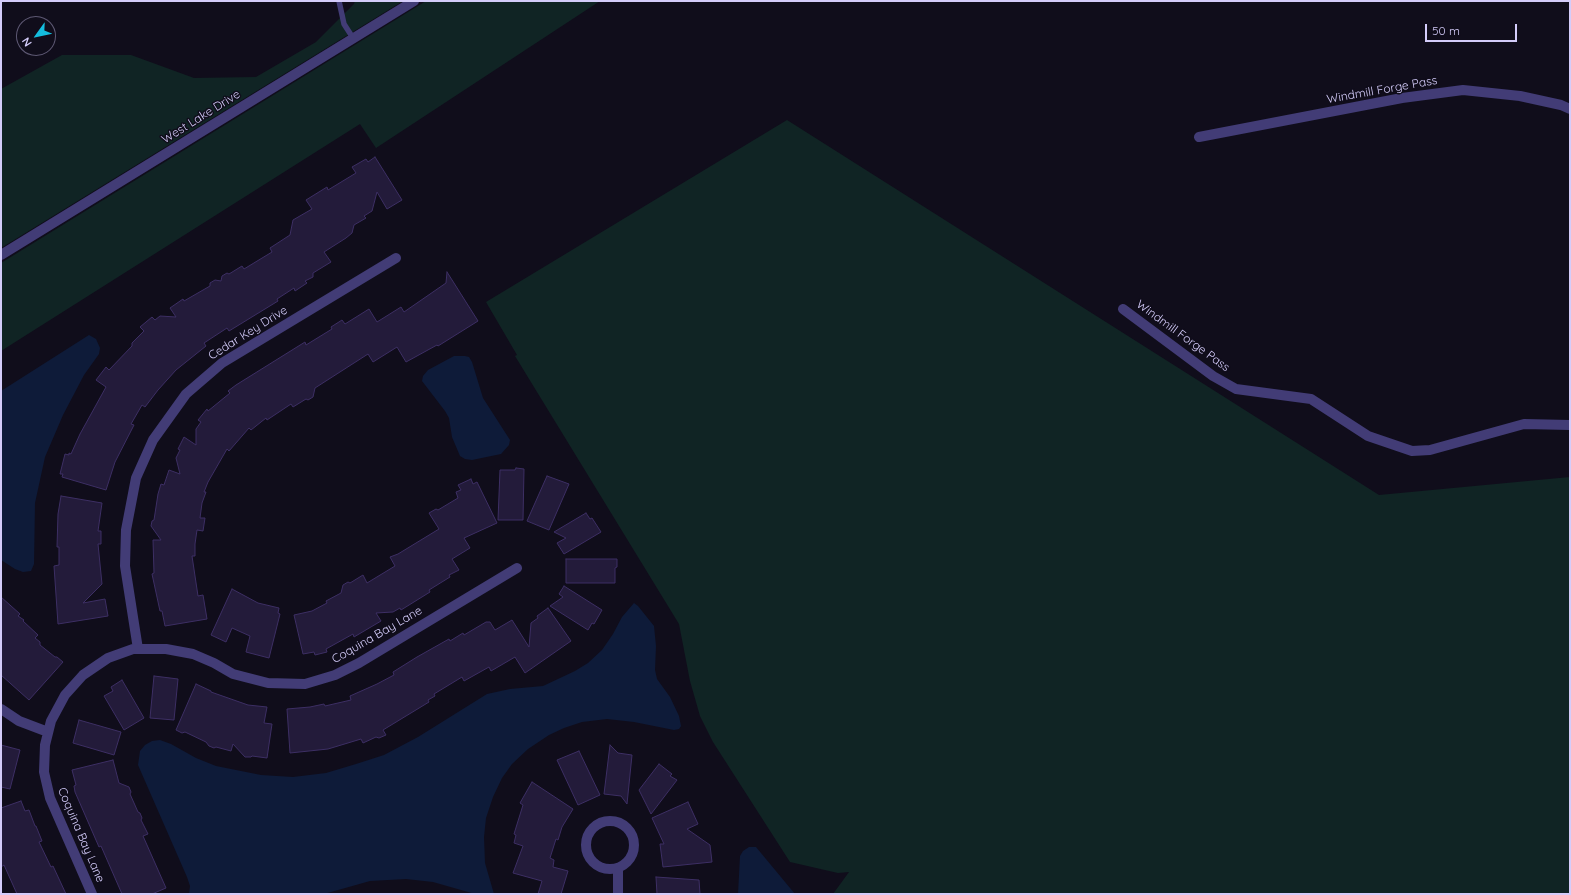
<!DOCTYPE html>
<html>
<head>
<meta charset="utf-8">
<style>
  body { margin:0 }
  #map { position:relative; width:1571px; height:895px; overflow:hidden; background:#100d1b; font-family:Quicksand,sans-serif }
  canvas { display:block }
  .frame { position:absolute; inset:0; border:2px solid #d4ccfa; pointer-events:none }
  .north { position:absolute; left:16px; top:16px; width:40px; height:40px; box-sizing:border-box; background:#100d1b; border:1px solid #5e5974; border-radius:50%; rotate:237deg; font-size:11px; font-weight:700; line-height:16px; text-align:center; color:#d4ccfa }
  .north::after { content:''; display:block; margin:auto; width:14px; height:18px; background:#14bdde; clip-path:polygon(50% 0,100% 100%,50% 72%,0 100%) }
  .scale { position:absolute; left:1425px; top:24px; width:92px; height:18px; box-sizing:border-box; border:2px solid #d4ccfa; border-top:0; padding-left:5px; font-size:12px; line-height:14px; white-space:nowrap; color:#d4ccfa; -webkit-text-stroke:3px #100d1b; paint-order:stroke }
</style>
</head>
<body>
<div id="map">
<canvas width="1571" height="895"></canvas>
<div class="frame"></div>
<div class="north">N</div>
<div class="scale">50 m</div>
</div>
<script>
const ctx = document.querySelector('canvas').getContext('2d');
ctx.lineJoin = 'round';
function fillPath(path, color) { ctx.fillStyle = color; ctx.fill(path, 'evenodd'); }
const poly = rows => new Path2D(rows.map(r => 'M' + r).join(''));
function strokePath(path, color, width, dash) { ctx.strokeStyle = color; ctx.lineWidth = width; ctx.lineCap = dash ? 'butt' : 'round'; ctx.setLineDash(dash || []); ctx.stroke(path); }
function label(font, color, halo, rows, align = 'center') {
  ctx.font = font + ' Quicksand,sans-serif'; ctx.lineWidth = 3; ctx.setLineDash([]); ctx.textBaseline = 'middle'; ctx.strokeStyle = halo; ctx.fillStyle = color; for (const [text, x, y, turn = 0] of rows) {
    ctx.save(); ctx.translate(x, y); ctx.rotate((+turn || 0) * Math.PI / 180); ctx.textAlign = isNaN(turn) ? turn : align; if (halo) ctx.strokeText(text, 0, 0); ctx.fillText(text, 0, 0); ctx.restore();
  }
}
const green = poly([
  [355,1,403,1,1,248,1,89,62,55,131,55,194,78,256,77,316,42,354,4],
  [426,1,600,1,376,148,360,124,1,351,1,263],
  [787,120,1379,495,1570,477,1570,894,833,894,849,872,838,873,790,862,713,742,700,716,690,681,679,624,515,356,517,355,486,302]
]);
const water = poly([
  [89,335,96,339,100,348,99,354,84,375,63,415,45,457,35,503,34,564,31,571,23,572,15,569,1,560,1,391],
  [454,356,465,356,469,357,472,362,483,398,510,440,509,445,501,454,472,460,465,459,460,456,452,437,449,418,445,411,422,381,423,376,428,370],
  [634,603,638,606,654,626,656,646,655,670,657,679,670,697,679,716,681,726,679,729,674,730,634,722,607,719,582,722,564,728,549,735,528,749,512,764,502,778,493,797,486,818,484,837,485,863,494,894,475,894,433,882,406,879,370,881,324,894,189,894,190,886,187,877,138,765,140,751,145,745,152,741,160,740,171,744,196,758,216,766,261,775,293,777,326,773,356,764,384,755,418,737,487,694,510,689,543,686,575,671,588,663,602,650,613,634,622,617],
  [749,847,756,847,795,894,738,894,740,856,743,851]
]);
const building = poly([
  [375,157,402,200,387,209,377,192,372,211,364,216,366,218,354,225,352,233,346,238,324,252,331,262,313,273,313,277,305,281,307,283,295,291,294,288,277,299,278,301,229,331,227,328,204,343,206,346,176,370,158,390,145,407,142,405,131,424,134,425,115,462,106,490,62,477,63,474,60,474,65,454,69,455,69,453,71,454,80,434,106,387,96,380,106,367,109,370,132,346,132,343,144,331,140,327,152,317,155,320,160,316,176,317,170,308,183,299,184,301,210,286,210,283,215,280,221,281,222,276,227,273,229,274,242,266,244,269,272,252,270,248,290,235,293,220,312,209,306,200,327,187,328,190,356,173,352,167,366,159,368,162,375,157],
  [447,272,478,321,438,346,437,345,406,362,397,347,373,362,368,354,315,388,313,397,308,400,306,399,293,407,291,404,267,420,266,418,251,430,249,428,229,451,227,449,208,482,204,492,206,492,202,503,200,518,205,518,203,531,197,530,195,544,195,556,192,556,198,596,203,595,207,619,165,626,162,611,160,611,152,574,154,573,153,540,161,540,151,526,152,521,154,520,158,494,161,484,164,485,169,470,180,474,176,458,180,450,178,449,184,437,196,445,196,429,201,422,198,420,207,409,208,411,230,393,228,391,236,385,305,342,306,345,332,329,331,327,342,320,345,324,369,309,377,322,401,307,404,312,446,283,447,272],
  [516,468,524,469,523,520,498,520,500,470,515,470,516,468],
  [547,476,569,484,549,530,527,521,547,476],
  [471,479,473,484,477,482,497,523,464,538,470,548,452,559,459,570,449,575,450,577,429,590,430,592,401,610,400,608,393,612,376,613,381,621,354,637,353,634,326,649,327,652,315,655,314,652,303,654,294,615,312,611,327,603,326,601,341,593,343,585,348,582,350,583,363,575,367,583,395,566,390,557,398,554,439,529,429,513,436,509,438,510,458,498,456,492,461,490,458,485,471,479],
  [61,496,102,503,98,531,101,531,101,544,98,544,102,584,83,603,105,599,108,616,58,624,54,566,59,565,59,547,57,547,58,514,61,496],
  [586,513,590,519,592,518,601,532,564,554,557,543,566,538,554,532,586,513],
  [566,559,617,559,617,567,615,568,615,583,566,583,566,559],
  [564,586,602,610,594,624,592,623,588,630,550,606,563,597,559,594,564,586],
  [232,589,258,603,279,608,278,613,280,614,269,658,246,652,250,636,232,628,226,642,211,635,232,589],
  [1,597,20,614,18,616,24,620,23,621,38,635,35,638,40,642,40,645,55,657,57,657,63,662,29,700,1,675,1,597],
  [548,608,571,641,525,673,515,657,491,671,489,667,464,681,462,677,434,694,435,696,428,700,429,702,383,730,386,735,379,738,376,737,363,743,361,739,328,749,290,753,287,709,310,707,324,704,325,706,351,700,350,696,377,684,394,675,393,672,417,657,449,639,450,641,463,633,464,635,486,622,490,622,495,630,512,620,529,647,531,623,538,618,537,616,548,608],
  [154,676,178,679,174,720,150,718,154,676],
  [122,680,144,718,124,730,104,696,113,691,111,687,122,680],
  [196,684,211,691,211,692,248,705,267,707,264,723,272,724,267,758,252,756,251,757,245,757,233,744,231,751,216,747,214,748,209,746,206,742,185,732,182,733,176,730,196,684],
  [79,720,121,732,114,755,73,743,79,720],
  [1,745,20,750,10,789,1,787,1,745],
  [610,745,618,753,632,755,627,804,621,796,604,794,610,745],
  [579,751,600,795,578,805,557,760,579,751],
  [113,760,119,783,129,787,131,792,130,794,138,812,140,813,142,818,141,820,148,834,143,836,166,888,152,894,122,894,101,846,99,847,75,792,74,786,76,785,72,770,113,760],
  [659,764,672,774,670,776,677,780,651,814,639,790,659,764],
  [532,782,573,809,562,827,558,840,556,839,550,858,554,860,553,867,568,871,561,894,538,894,542,881,513,873,523,846,514,843,516,835,514,834,523,805,520,803,532,782],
  [21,801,25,811,29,810,35,826,36,826,42,841,39,842,51,867,53,866,66,894,17,894,4,865,1,867,1,808,21,801],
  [688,802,698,824,687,829,710,845,712,862,663,867,660,844,664,844,652,818,688,802],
  [656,877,699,880,700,894,657,894,656,877]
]);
const service = poly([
  [339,1,344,24,353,38]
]);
const minor = poly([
  [1199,137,1402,98,1463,90,1520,96,1561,105,1570,109],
  [1123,309,1213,376,1236,389,1311,399,1368,436,1412,451,1430,450,1524,424,1570,425],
  [138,649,125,566,126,530,136,478,153,440,186,394,222,363,396,258],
  [1,709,19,721,48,732],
  '586 845a24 24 0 1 1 48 0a24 24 0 1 1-48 0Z',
  [618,869,618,894],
  [92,894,50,798,44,772,45,745,51,721,65,695,83,675,108,658,133,649,166,649,193,654,214,663,233,674,268,683,305,684,335,675,359,663,517,568]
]);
const tertiary = poly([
  [1,255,414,1]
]);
const streetNames = [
  ["Windmill Forge Pass",1382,90,-10],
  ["West Lake Drive",201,117,-32],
  ["Cedar Key Drive",248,333,-32],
  ["Windmill Forge Pass",1183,336,36],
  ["Coquina Bay Lane",377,635,-30],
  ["Coquina Bay Lane",81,835,67]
];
fillPath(green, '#102424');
fillPath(water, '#0e1b39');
fillPath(building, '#231b3a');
strokePath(building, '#3d2f64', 1);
strokePath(service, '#423c76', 5.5);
strokePath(minor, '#423c76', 10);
strokePath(tertiary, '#423c76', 10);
label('12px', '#d4ccfa', '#100d1b', streetNames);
</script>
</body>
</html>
